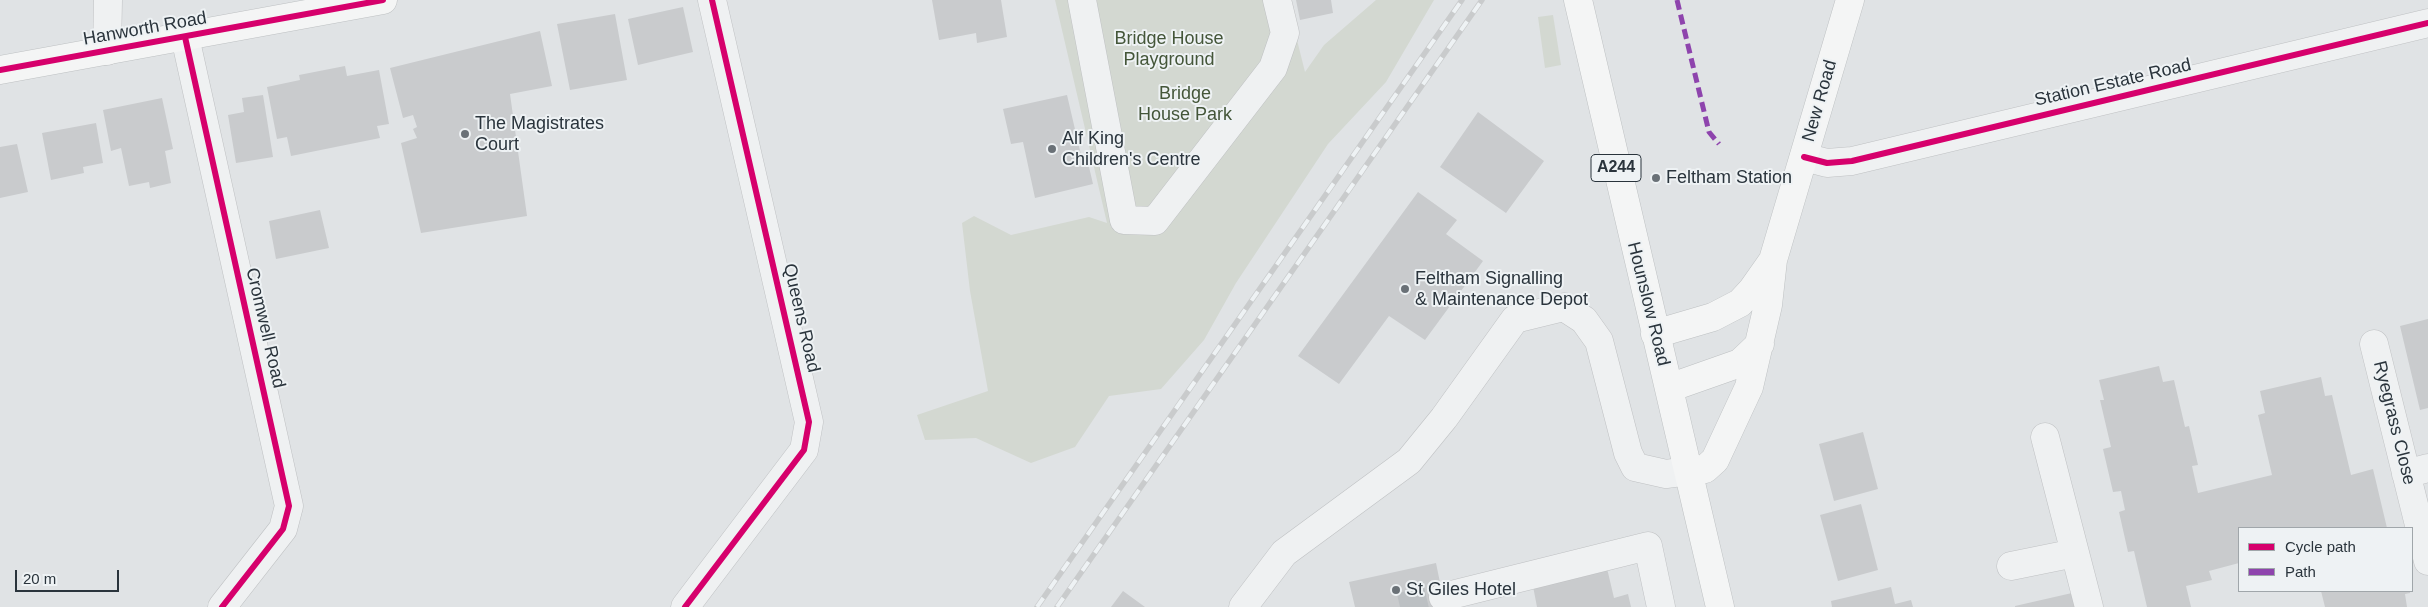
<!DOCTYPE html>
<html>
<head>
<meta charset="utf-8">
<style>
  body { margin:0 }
  #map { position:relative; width:2428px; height:607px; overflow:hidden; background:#e0e3e5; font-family:Arial,sans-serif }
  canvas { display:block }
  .legend { position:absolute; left:2238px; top:527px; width:175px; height:65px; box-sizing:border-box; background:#eef2f4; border:1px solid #a0a6aa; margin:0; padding:6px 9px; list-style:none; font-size:15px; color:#2a343c }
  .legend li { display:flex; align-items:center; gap:10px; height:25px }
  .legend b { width:25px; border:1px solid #a0a6aa }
  .scale { position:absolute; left:15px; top:570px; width:104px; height:22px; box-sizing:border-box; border:2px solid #2a343c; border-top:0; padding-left:6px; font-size:15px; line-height:18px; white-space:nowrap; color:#2a343c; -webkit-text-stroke:4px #eef2f4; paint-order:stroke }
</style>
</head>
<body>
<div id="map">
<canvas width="2428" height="607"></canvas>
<ul class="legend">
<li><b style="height:6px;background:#d6006c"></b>Cycle path</li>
<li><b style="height:6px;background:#8e44ad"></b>Path</li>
</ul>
<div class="scale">20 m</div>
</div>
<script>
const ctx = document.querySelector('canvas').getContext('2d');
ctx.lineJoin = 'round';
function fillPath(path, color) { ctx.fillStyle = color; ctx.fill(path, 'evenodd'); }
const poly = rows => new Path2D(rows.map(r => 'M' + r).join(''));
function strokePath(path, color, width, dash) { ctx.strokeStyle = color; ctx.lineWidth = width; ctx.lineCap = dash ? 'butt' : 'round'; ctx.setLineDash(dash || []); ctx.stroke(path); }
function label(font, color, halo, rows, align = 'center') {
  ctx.font = font + ' Arial,sans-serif'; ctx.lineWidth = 4; ctx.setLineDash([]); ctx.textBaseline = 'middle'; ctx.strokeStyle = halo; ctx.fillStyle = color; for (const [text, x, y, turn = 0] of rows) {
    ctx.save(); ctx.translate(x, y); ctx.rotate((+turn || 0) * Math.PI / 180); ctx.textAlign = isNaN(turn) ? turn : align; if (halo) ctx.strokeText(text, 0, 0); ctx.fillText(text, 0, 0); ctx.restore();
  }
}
const green = poly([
  [1055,0,1287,0,1305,72,1324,45,1376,0,1434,0,1386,82,1328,144,1236,283,1204,340,1161,389,1109,396,1075,447,1031,463,976,438,925,440,917,415,988,391,970,291,962,223,974,216,1011,235,1089,217,1107,223],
  [1553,15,1561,65,1545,68,1538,17]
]);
const building = poly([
  [932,0,1001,0,1007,37,977,43,976,33,939,40],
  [1296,0,1331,0,1333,13,1300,20],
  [683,7,693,52,638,65,628,19],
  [615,14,627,80,570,90,557,24],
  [540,31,552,86,510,94,527,216,421,233,401,143,417,138,413,129,417,127,413,115,403,118,390,68],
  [345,66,347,76,379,70,389,124,377,126,380,138,291,156,287,137,277,139,267,87,300,80,299,75],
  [263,95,273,157,236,163,228,115,244,112,242,98],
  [1067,95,1081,155,1086,154,1093,184,1035,198,1023,142,1011,144,1003,109],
  [162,98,173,149,165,151,171,183,150,188,149,182,129,186,121,148,111,151,103,110],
  [1478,112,1544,161,1506,213,1440,167],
  [96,123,103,163,83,167,84,173,51,180,42,133],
  [17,144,28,192,0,198,0,147],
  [1418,192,1457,220,1446,234,1483,261,1425,340,1389,316,1339,384,1298,356],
  [320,210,329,248,276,259,269,221],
  [2428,319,2428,408,2420,410,2400,326],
  [2159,366,2163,382,2174,380,2185,427,2189,426,2198,465,2192,466,2198,493,2272,475,2258,415,2265,413,2260,391,2321,377,2325,396,2332,395,2351,475,2373,469,2387,528,2239,528,2239,563,2209,571,2212,580,2186,586,2191,607,2147,607,2134,551,2128,552,2119,512,2125,510,2121,491,2113,492,2103,449,2111,447,2100,400,2104,400,2099,380],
  [1863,432,1878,489,1834,501,1819,444],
  [1861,504,1878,570,1838,581,1820,515],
  [1436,563,1445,607,1355,607,1349,582],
  [1606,564,1614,598,1628,594,1631,607,1537,607,1532,581],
  [1891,587,1895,604,1911,600,1913,607,1832,607,1831,601],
  [1123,591,1145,607,1111,607],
  [2321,591,2410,591,2410,593,2405,594,2407,607,2325,607],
  [2072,593,2075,607,2015,607,2015,606]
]);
const minorTunnel = poly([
  [1400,607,1443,597]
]);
const minor = poly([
  [1082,0,1124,220,1155,221,1273,68,1285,33,1277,0],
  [185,37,289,506,283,529,222,607],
  [107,51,108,0],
  [1804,157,1827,163,1852,161,2428,23],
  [2374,344,2428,561],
  [2045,437,2089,607],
  [2406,474,2428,468],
  [2011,566,2075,553],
  [1443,597,1648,546,1661,607],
  [685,607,804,450,809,422,712,0],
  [1243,607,1284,553,1409,461,1444,418,1515,319,1564,307,1584,320,1599,341,1628,453,1635,467,1666,474,1689,471]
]);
const major = poly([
  [1578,0,1720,607],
  [0,70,383,0],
  [1655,334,1713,317,1740,303,1752,290,1771,263],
  [1669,388,1740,363,1760,344],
  [1689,471,1705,469,1715,460,1749,387,1768,305,1773,260,1850,0]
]);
const rail = poly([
  [1037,607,1462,0],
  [1057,607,1482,0]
]);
const quiet = poly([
  [1677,0,1709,132,1719,144]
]);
const cycleway = poly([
  [185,37,289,506,283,529,222,607],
  [0,70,383,0],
  [1804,157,1827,163,1852,161,2428,23],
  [685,607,804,450,809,422,712,0]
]);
const markers = [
  [465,134,5,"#6a7177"],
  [1052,149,5,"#6a7177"],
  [1656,178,5,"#6a7177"],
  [1405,289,5,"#6a7177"],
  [1396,590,5,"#6a7177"]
];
const shields = [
  [1616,168,50]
];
const shieldNames = [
  ["A244",1616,168]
];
const streetNames = [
  ["Hanworth Road",145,29,-10],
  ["Station Estate Road",2113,83,-13],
  ["New Road",1820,101,-74],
  ["Hounslow Road",1648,304,76],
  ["Queens Road",801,318,77],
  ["Cromwell Road",265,328,77],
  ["Ryegrass Close",2394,423,76]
];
const parkNames = [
  ["Bridge House",1169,39],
  ["Playground",1169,60],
  ["Bridge",1185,94],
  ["House Park",1185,115]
];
const poiNames = [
  ["The Magistrates",475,124],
  ["Court",475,145],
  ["Alf King",1062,139],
  ["Children's Centre",1062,160],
  ["Feltham Station",1666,178],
  ["Feltham Signalling",1415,279],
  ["& Maintenance Depot",1415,300],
  ["St Giles Hotel",1406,590]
];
fillPath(green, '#d3d8d1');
fillPath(building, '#c9cbcd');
strokePath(minorTunnel, '#bcc0c3', 28, [28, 14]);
strokePath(minor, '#bfc1c3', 29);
strokePath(major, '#bdc0c2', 29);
strokePath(minor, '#eff1f2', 28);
strokePath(major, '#f4f5f5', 28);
strokePath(rail, '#c9cbcc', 5.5);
strokePath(rail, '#eef2f4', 4, [11]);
strokePath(quiet, '#8e44ad', 5, [10, 5]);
strokePath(cycleway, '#d6006c', 6);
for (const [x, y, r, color] of markers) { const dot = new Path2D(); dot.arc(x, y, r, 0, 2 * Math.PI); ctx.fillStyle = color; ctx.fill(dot); strokePath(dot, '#eef2f4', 2); }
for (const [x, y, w] of shields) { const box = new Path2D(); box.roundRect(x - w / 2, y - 13.5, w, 27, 4); ctx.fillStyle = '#eef2f4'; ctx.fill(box); strokePath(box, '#2a343c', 1); }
label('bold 16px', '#2a343c', null, shieldNames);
label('18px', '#2a343c', '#eef2f4', streetNames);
label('18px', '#445639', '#eef2f4', parkNames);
label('18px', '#2a343c', '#eef2f4', poiNames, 'left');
</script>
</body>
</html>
